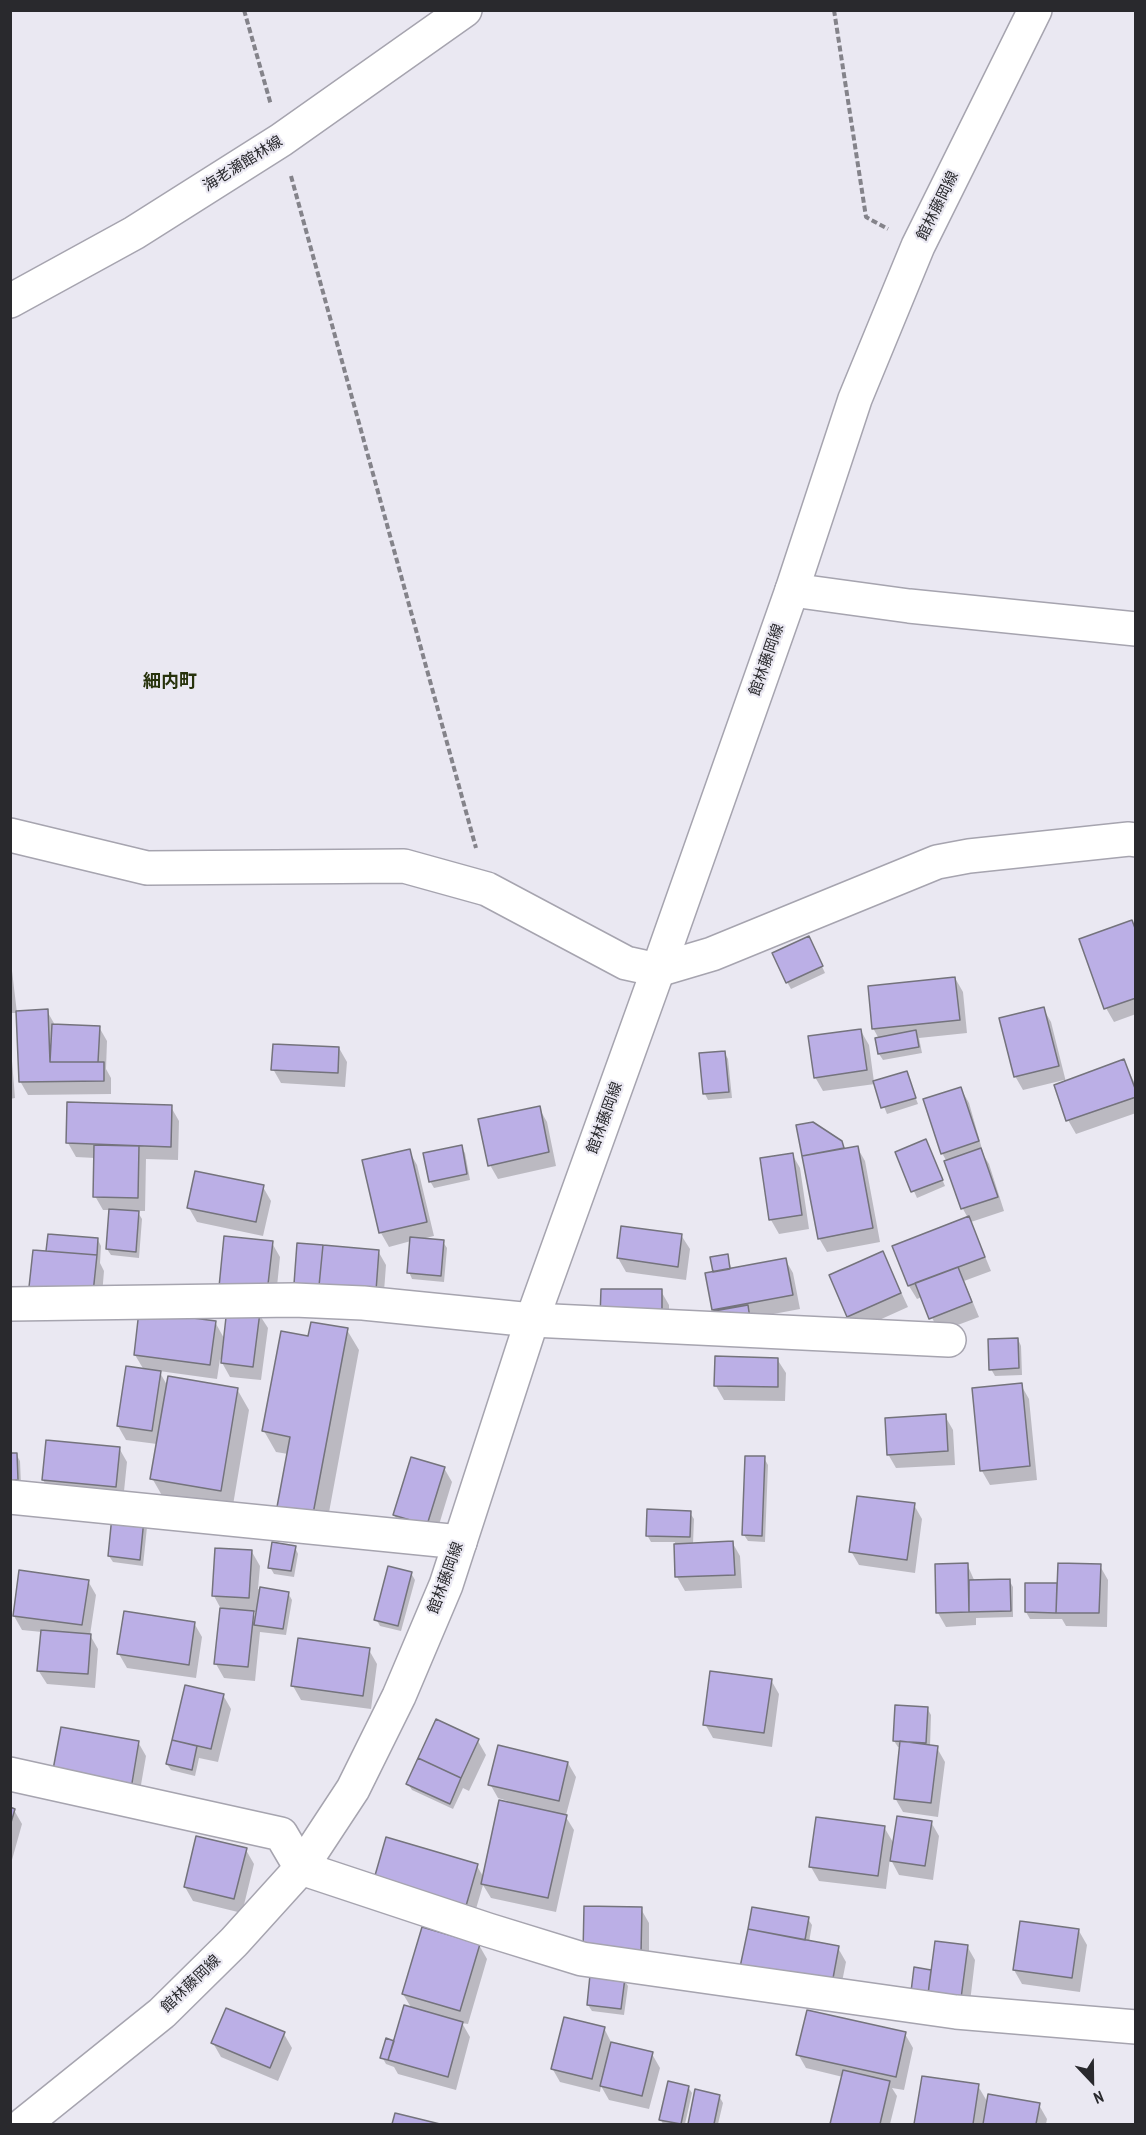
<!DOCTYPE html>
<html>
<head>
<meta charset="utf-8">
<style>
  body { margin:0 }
  #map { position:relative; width:1146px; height:2135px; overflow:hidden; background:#eae8f2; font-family:"PT Sans Narrow",sans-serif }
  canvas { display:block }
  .frame { position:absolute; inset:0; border:12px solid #29292d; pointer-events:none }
  .north { position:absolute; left:1062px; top:2051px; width:60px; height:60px; -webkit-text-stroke:4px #eae8f2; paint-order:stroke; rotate:158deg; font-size:16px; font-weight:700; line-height:24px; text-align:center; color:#29292d }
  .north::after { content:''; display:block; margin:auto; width:21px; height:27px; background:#29292d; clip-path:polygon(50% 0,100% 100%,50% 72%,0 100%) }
</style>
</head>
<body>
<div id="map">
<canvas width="1146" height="2135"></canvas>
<div class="frame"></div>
<div class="north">N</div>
</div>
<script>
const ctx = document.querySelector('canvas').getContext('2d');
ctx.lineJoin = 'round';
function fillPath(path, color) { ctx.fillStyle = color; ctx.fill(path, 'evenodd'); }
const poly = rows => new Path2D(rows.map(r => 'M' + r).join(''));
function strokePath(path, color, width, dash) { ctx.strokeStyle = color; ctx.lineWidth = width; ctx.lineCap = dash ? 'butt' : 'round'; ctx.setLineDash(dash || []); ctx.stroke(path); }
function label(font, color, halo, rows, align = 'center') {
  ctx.font = font + ' "PT Sans Narrow","Noto Sans JP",sans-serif'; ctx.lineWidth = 4.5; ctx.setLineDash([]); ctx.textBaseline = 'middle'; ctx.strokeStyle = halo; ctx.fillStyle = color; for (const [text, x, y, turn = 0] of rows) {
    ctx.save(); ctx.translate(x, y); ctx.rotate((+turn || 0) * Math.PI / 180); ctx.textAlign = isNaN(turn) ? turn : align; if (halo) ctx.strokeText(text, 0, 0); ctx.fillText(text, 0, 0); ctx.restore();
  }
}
const shadow = poly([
  [1136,930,1136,1014,1114,1022,1106,1008],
  [812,945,825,973,791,989,787,982],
  [10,954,17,1013,10,1013],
  [955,978,963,992,967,1033,919,1038,922,1053,883,1060,879,1054,879,1039,873,1028],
  [1043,1008,1051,1022,1066,1082,1124,1061,1136,1086,1136,1113,1076,1134,1068,1120,1064,1080,1023,1090,1015,1076],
  [47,1011,55,1025,99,1027,107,1041,106,1069,111,1078,111,1094,28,1095,20,1081],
  [861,1031,869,1045,874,1082,906,1073,918,1104,887,1114,875,1084,823,1091,815,1077],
  [339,1048,347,1062,345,1087,281,1083,273,1069],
  [724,1052,728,1059,732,1098,708,1100,705,1094],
  [10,1058,12,1061,15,1098,10,1099],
  [961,1089,969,1103,984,1156,989,1164,1004,1211,971,1222,991,1271,964,1281,979,1317,939,1332,922,1297,917,1299,909,1286,894,1247,968,1218,963,1209,947,1162,942,1153],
  [171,1107,179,1121,178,1160,146,1159,145,1211,137,1211,142,1219,139,1258,111,1255,107,1249,110,1210,103,1210,95,1196,95,1158,76,1157,68,1143],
  [539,1108,547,1122,556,1166,498,1179,490,1165],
  [798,1126,841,1142,845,1149,857,1147,865,1161,880,1242,827,1252,819,1238],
  [461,1146,465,1153,470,1180,434,1188,430,1181],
  [929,1148,945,1186,917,1198,897,1153],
  [409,1151,417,1165,434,1236,422,1239,443,1242,447,1248,444,1282,412,1279,409,1272,411,1241,389,1247,381,1233,364,1161],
  [792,1154,800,1168,809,1229,779,1234,771,1220,761,1159],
  [263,1187,271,1201,263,1236,197,1222,189,1208],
  [681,1235,690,1249,686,1280,626,1272,618,1258],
  [49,1236,98,1240,101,1246,100,1263,104,1271,101,1307,39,1301,31,1287,48,1253],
  [272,1243,280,1257,275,1306,228,1301],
  [378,1251,386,1265,383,1305,324,1292],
  [883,1253,908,1307,857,1330,849,1316],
  [727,1255,732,1270,785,1259,793,1273,800,1309,752,1318,716,1314,707,1275,715,1273],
  [661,1291,669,1305,669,1332,610,1331],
  [259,1314,268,1328,261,1380,230,1377,220,1359,217,1379,159,1371,167,1385,237,1389,249,1410,232,1511,164,1499,152,1478,157,1444,126,1440,118,1426,144,1370,135,1355,215,1322,225,1340],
  [347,1330,359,1350,325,1534,290,1527,288,1454,276,1452,264,1431,310,1338],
  [1018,1339,1021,1346,1022,1375,995,1376,991,1369],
  [777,1359,786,1373,785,1401,724,1400,716,1386],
  [1021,1385,1029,1399,1037,1480,990,1485,982,1471,974,1390],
  [945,1416,953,1430,955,1465,896,1468,888,1454],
  [119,1448,127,1462,123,1501,51,1494,43,1480],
  [10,1454,16,1454,20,1461,21,1486,10,1487],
  [764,1458,768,1465,765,1542,748,1541,744,1535],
  [444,1468,452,1482,435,1538,402,1529,394,1515],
  [914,1505,922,1519,915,1573,859,1565,851,1551],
  [690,1513,694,1519,693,1544,732,1542,740,1556,742,1588,685,1591,677,1577,675,1542,651,1542,647,1535],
  [113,1517,147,1527,143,1566,113,1562,109,1556],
  [295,1547,298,1554,294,1577,274,1574,270,1567],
  [252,1552,260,1566,258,1589,288,1593,292,1600,286,1635,260,1632,255,1681,224,1678,216,1664,221,1609,214,1596],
  [252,1612,258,1612,257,1620],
  [967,1564,975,1582,1009,1580,1013,1587,1013,1617,976,1618,976,1625,946,1627,938,1613],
  [1100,1566,1108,1580,1107,1627,1066,1626,1062,1619,1030,1619,1026,1612,1056,1585,1058,1589],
  [411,1573,415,1580,401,1631,380,1626,376,1619],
  [88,1581,96,1595,90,1635,98,1649,95,1688,47,1684,38,1670,42,1632,22,1630,14,1616],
  [194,1623,202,1637,196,1678,127,1668,119,1654],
  [369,1650,377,1664,371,1709,301,1700,293,1686],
  [771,1680,779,1694,772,1747,713,1738,705,1724],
  [223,1695,231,1709,218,1762,199,1758,195,1776,171,1770,167,1764,173,1740],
  [927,1708,931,1715,930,1747,937,1748,945,1762,938,1817,903,1812,895,1798,901,1747,898,1747,894,1741],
  [436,1721,478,1741,486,1755,469,1791,463,1788,453,1809,412,1790,408,1784],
  [138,1742,146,1756,138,1802,54,1775],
  [568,1763,576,1777,566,1815,564,1814,574,1830,556,1912,491,1898,483,1885,471,1926,381,1900,477,1866,484,1878,511,1802,498,1798,490,1784],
  [10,1809,14,1810,22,1824,10,1867],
  [931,1822,939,1836,933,1880,899,1875,890,1858,886,1889,819,1881,811,1867,884,1827,894,1844],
  [246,1850,254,1864,242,1913,193,1901,185,1887],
  [641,1909,649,1923,649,1968,592,1967],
  [808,1919,812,1925,809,1942,838,1948,846,1962,838,2002,749,1986],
  [1079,1931,1087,1945,1080,1992,1022,1984,1014,1970],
  [479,1945,487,1959,468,2024,462,2023,470,2037,456,2090,398,2074,394,2067,386,2064,382,2057,394,2045,412,2009,403,1994],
  [967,1946,975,1960,968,2019,916,2006,930,1971,932,1974],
  [624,1980,628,1986,624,2015,592,2011,588,2005],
  [604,2028,612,2044,652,2054,660,2068,649,2109,609,2100,601,2086,600,2092,560,2082,552,2068],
  [284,2034,292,2048,278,2081,221,2057,213,2043],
  [905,2034,913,2048,904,2090,892,2088,897,2096,890,2124,832,2124,843,2077,806,2068,798,2054],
  [923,2077,978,2086,988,2103,1039,2105,1047,2119,1046,2124,916,2124],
  [688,2087,692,2093,685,2124,663,2124,661,2120],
  [696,2091,719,2096,723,2103,718,2124,689,2124],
  [396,2115,434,2124,394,2124]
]);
const building = poly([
  [1132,920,1136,931,1136,998,1104,1009,1079,939,1132,920],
  [809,936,823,966,786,983,772,953,809,936],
  [955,977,960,1020,872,1029,868,986,955,977],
  [1044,1007,1059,1066,1014,1077,999,1018,1044,1007],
  [48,1009,50,1062,104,1062,104,1081,19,1082,16,1011,48,1009],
  [52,1024,100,1026,98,1062,50,1062,52,1024],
  [861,1029,867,1070,814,1078,808,1036,861,1029],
  [916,1030,919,1047,878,1054,875,1038,916,1030],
  [273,1044,339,1047,338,1073,271,1070,273,1044],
  [725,1051,729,1092,703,1094,699,1053,725,1051],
  [1124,1059,1136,1091,1136,1097,1066,1121,1054,1085,1124,1059],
  [907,1071,916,1098,881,1108,873,1081,907,1071],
  [961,1087,979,1141,941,1154,923,1099,961,1087],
  [67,1102,172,1105,171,1147,66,1143,67,1102],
  [540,1106,549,1152,488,1166,478,1119,540,1106],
  [813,1122,842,1141,844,1148,802,1156,796,1125,813,1122],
  [926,1139,943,1180,911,1192,895,1152,926,1139],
  [94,1145,139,1146,138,1198,93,1197,94,1145],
  [462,1145,467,1174,429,1182,423,1153,462,1145],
  [858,1146,873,1228,818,1239,802,1156,858,1146],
  [981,1148,998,1197,961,1209,944,1161,981,1148],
  [410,1149,427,1222,379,1233,362,1160,410,1149],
  [793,1153,802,1215,769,1220,760,1158,793,1153],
  [195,1171,264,1185,256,1222,187,1208,195,1171],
  [109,1209,139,1211,136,1252,106,1249,109,1209],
  [969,1216,985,1257,908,1286,892,1246,969,1216],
  [621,1226,682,1234,678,1267,617,1258,621,1226],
  [48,1234,98,1238,97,1255,46,1251,48,1234],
  [224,1236,273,1241,267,1293,219,1287,224,1236],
  [410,1237,444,1240,441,1276,407,1273,410,1237],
  [297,1243,323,1245,319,1286,294,1284,297,1243],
  [323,1245,379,1250,376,1291,319,1286,323,1245],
  [33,1250,97,1255,93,1293,29,1287,33,1250],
  [883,1251,901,1293,847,1317,829,1275,883,1251],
  [728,1254,730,1269,713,1272,710,1257,728,1254],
  [786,1258,793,1295,712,1310,705,1273,786,1258],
  [958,1267,972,1302,929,1319,915,1283,958,1267],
  [601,1289,662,1289,662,1318,600,1317,601,1289],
  [748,1305,750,1319,716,1325,714,1311,748,1305],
  [227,1308,260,1312,253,1367,221,1363,227,1308],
  [139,1311,216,1321,210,1365,134,1355,139,1311],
  [311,1322,348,1328,313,1514,277,1507,290,1437,262,1431,281,1331,308,1336,311,1322],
  [1018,1338,1019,1368,989,1370,988,1339,1018,1338],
  [715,1356,778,1358,778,1387,714,1386,715,1356],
  [126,1366,161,1371,152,1431,117,1426,126,1366],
  [168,1376,238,1388,221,1491,150,1479,168,1376],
  [1022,1383,1030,1466,980,1471,972,1388,1022,1383],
  [946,1414,948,1451,887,1455,885,1418,946,1414],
  [46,1440,120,1447,116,1487,42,1480,46,1440],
  [10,1453,17,1453,18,1480,10,1480,10,1453],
  [745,1456,765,1456,762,1536,742,1535,745,1456],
  [411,1457,445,1467,427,1525,393,1515,411,1457],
  [857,1496,915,1503,907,1560,849,1552,857,1496],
  [647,1509,691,1511,690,1537,646,1536,647,1509],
  [112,1516,144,1519,140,1560,108,1556,112,1516],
  [733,1541,735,1575,675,1577,674,1544,733,1541],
  [272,1542,296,1546,291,1571,268,1568,272,1542],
  [215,1548,252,1550,249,1598,212,1596,215,1548],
  [968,1563,969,1612,936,1613,935,1564,968,1563],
  [1058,1563,1101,1564,1099,1613,1056,1613,1058,1563],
  [388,1566,412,1572,398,1626,374,1620,388,1566],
  [19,1570,89,1580,82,1625,13,1616,19,1570],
  [1010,1579,1011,1611,969,1612,969,1580,1010,1579],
  [1025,1583,1057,1583,1056,1613,1025,1612,1025,1583],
  [260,1587,289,1592,283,1629,254,1625,260,1587],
  [220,1608,254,1611,248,1667,214,1664,220,1608],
  [124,1611,195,1622,189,1665,117,1654,124,1611],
  [41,1630,91,1634,88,1674,37,1671,41,1630],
  [298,1638,370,1648,363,1696,291,1686,298,1638],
  [710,1671,772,1679,764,1733,703,1725,710,1671],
  [185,1685,224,1694,211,1749,172,1740,185,1685],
  [895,1705,928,1707,926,1743,893,1741,895,1705],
  [436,1719,479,1739,461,1778,418,1758,436,1719],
  [61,1727,139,1741,131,1789,52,1775,61,1727],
  [172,1740,197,1746,192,1770,166,1764,172,1740],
  [900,1741,938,1746,931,1803,894,1799,900,1741],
  [498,1745,568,1762,559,1801,488,1785,498,1745],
  [418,1758,461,1778,450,1804,406,1784,418,1758],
  [499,1800,567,1815,548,1898,481,1884,499,1800],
  [10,1807,15,1809,10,1826,10,1807],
  [897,1816,932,1821,925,1866,890,1861,897,1816],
  [816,1817,885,1826,878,1876,809,1867,816,1817],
  [196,1836,247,1848,234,1899,184,1887,196,1836],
  [386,1837,478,1864,464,1913,372,1886,386,1837],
  [584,1906,642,1907,641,1954,583,1953,584,1906],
  [752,1907,809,1917,805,1940,748,1929,752,1907],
  [1020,1921,1079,1929,1072,1978,1013,1970,1020,1921],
  [422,1927,480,1944,460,2011,402,1994,422,1927],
  [748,1929,839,1946,831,1989,739,1972,748,1929],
  [935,1941,968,1945,960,2006,927,2002,935,1941],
  [914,1967,931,1970,927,2002,910,2000,914,1967],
  [590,1975,625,1978,621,2009,587,2005,590,1975],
  [404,2005,463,2022,448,2077,388,2060,404,2005],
  [226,2008,285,2032,270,2068,211,2043,226,2008],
  [807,2010,906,2032,896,2077,796,2055,807,2010],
  [564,2017,605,2027,592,2079,551,2069,564,2017],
  [386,2038,394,2041,388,2060,380,2058,386,2038],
  [611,2042,653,2052,642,2096,600,2086,611,2042],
  [843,2070,890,2081,880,2124,830,2124,843,2070],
  [922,2076,979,2084,973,2124,914,2124,922,2076],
  [668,2081,689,2086,681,2124,659,2120,668,2081],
  [695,2089,720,2095,714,2124,688,2124,695,2089],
  [988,2094,1040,2103,1036,2124,983,2124,988,2094],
  [395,2113,440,2124,392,2124,395,2113]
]);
const path = poly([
  [244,10,271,105],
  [834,10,866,217,888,229],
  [291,176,476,848]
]);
const street = poly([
  [792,590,909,606,1136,629],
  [10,835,147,868,404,866,487,889,626,963,658,970,712,954,937,862,969,856,1129,839,1136,840],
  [10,1304,294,1300,363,1303,532,1320,949,1340],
  [10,1497,460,1542],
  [10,1774,281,1834,301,1868,488,1930,582,1959,956,2012,1136,2027]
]);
const secondary = poly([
  [10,301,134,233,281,140,465,10]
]);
const primary = poly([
  [24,2124,162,2013,234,1942,301,1868,353,1789,399,1696,446,1585,532,1320,658,970,792,590,855,399,918,246,1035,10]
]);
const streetNames = [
  ["海老瀬館林線",243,164,-32],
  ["館林藤岡線",938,206,-64],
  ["館林藤岡線",767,660,-71],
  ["館林藤岡線",605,1118,-70],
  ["館林藤岡線",446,1578,-70],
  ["館林藤岡線",191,1984,-44]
];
const quarterNames = [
  ["細内町",170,682]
];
fillPath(shadow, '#0003');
fillPath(building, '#bbafe6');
strokePath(building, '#74737c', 1.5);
strokePath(street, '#a6a4af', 36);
strokePath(secondary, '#a6a4af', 36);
strokePath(primary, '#a6a4af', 36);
strokePath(path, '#84838a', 4, [6, 3]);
strokePath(street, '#fff', 33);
strokePath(secondary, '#fff', 33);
strokePath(primary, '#fff', 33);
label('15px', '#29292d', '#eae8f2', streetNames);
label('bold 18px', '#27320c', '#eae8f2', quarterNames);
</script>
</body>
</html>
